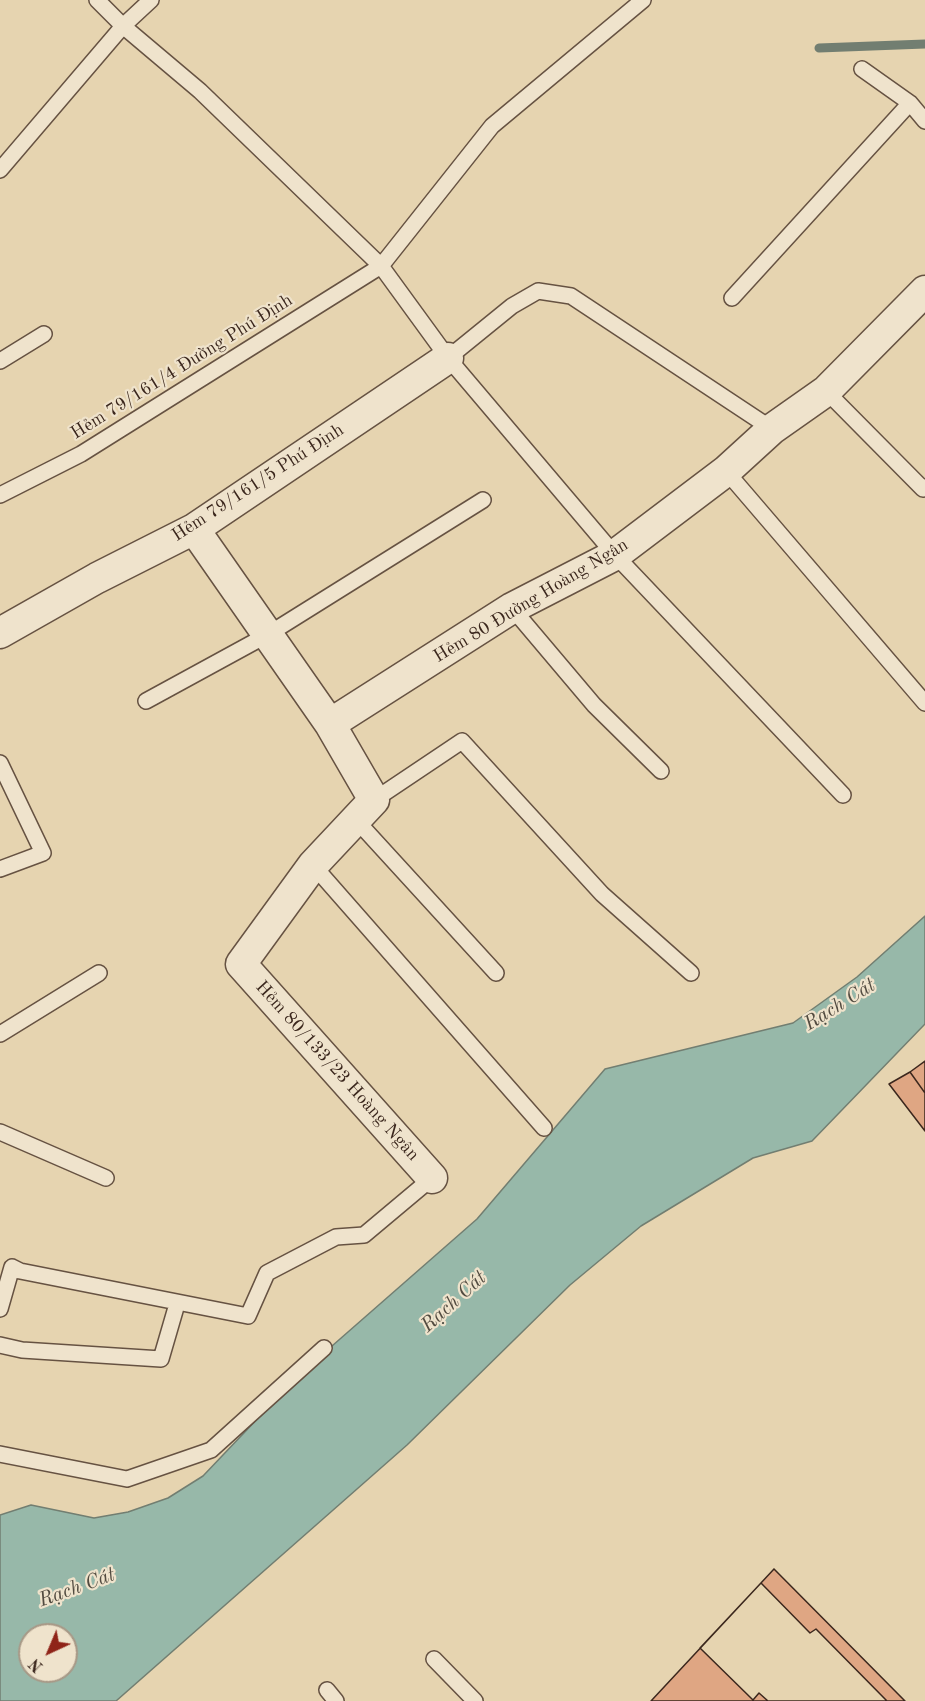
<!DOCTYPE html>
<html>
<head>
<meta charset="utf-8">
<style>
  body { margin:0 }
  #map { position:relative; width:925px; height:1701px; overflow:hidden; background:#e6d4b0; font-family:"Old Standard TT",serif }
  canvas { display:block }
  .north { position:absolute; left:18px; top:1623px; width:60px; height:60px; box-sizing:border-box; background:#efe3cc; border:2px solid #a79886; border-radius:50%; rotate:224deg; font-size:16px; font-weight:700; line-height:24px; text-align:center; color:#3b271d }
  .north::after { content:''; display:block; margin:auto; width:21px; height:27px; background:#8f2418; clip-path:polygon(50% 0,100% 100%,50% 72%,0 100%) }
</style>
</head>
<body>
<div id="map">
<canvas width="925" height="1701"></canvas>
<div class="north">N</div>
</div>
<script>
const ctx = document.querySelector('canvas').getContext('2d');
ctx.lineJoin = 'round';
function fillPath(path, color) { ctx.fillStyle = color; ctx.fill(path, 'evenodd'); }
const poly = rows => new Path2D(rows.map(r => 'M' + r).join(''));
function strokePath(path, color, width, dash) { ctx.strokeStyle = color; ctx.lineWidth = width; ctx.lineCap = dash ? 'butt' : 'round'; ctx.setLineDash(dash || []); ctx.stroke(path); }
function label(font, color, halo, rows, align = 'center') {
  ctx.font = font + ' "Old Standard TT",serif'; ctx.lineWidth = 4.5; ctx.setLineDash([]); ctx.textBaseline = 'middle'; ctx.strokeStyle = halo; ctx.fillStyle = color; for (const [text, x, y, turn = 0] of rows) {
    ctx.save(); ctx.translate(x, y); ctx.rotate((+turn || 0) * Math.PI / 180); ctx.textAlign = isNaN(turn) ? turn : align; if (halo) ctx.strokeText(text, 0, 0); ctx.fillText(text, 0, 0); ctx.restore();
  }
}
const water = poly([
  [925,916,925,1024,812,1141,753,1158,641,1226,570,1285,407,1445,116,1701,0,1701,0,1515,31,1505,94,1518,128,1512,168,1498,203,1476,300,1374,477,1219,605,1069,793,1023,857,977,925,916],
  [30,1635,66,1635,66,1671,30,1671,30,1635]
]);
const stream = poly([
  [819,48,925,44]
]);
const building = poly([
  [925,1061,925,1093,910,1072,925,1061],
  [910,1072,925,1093,925,1131,889,1084,910,1072],
  [774,1569,905,1701,651,1701,774,1569],
  [761,1583,810,1633,816,1629,887,1701,768,1701,759,1693,753,1700,700,1648,761,1583]
]);
const service = poly([
  [97,0,123,26,200,91,381,266,448,358,615,555,843,795],
  [862,69,910,103,925,121],
  [0,170,123,26,151,0],
  [732,298,910,103],
  [448,358,512,306,538,291,571,296,772,429],
  [0,361,44,334],
  [826,391,923,489,925,487],
  [726,471,925,703],
  [0,495,81,454,381,266,492,126,643,0],
  [512,608,594,705,661,771],
  [146,701,267,635,483,500],
  [0,763,43,853,0,869],
  [374,800,462,741,602,894,691,973],
  [357,821,496,973],
  [313,865,544,1128],
  [0,1034,99,973],
  [0,1132,106,1178],
  [0,1309,12,1267,20,1271,248,1316,267,1273,336,1237,364,1235,432,1178],
  [0,1345,22,1350,161,1359,177,1304],
  [0,1454,127,1479,211,1450,324,1348],
  [434,1659,475,1701],
  [327,1690,336,1701]
]);
const minor = poly([
  [194,529,330,724],
  [0,633,97,578,194,529,448,358],
  [432,1178,241,964,313,865,374,800,330,724,512,608,615,555,726,471,772,429,826,391,925,291]
]);
const streetNames = [
  ["Hẻm 79/161/4 Đường Phú Định",182,367,-32],
  ["Hẻm 79/161/5 Phú Định",258,483,-33],
  ["Hẻm 80 Đường Hoàng Ngân",531,601,-31],
  ["Hẻm 80/133/23 Hoàng Ngân",337,1071,48]
];
const waterNames = [
  ["Rạch Cát",840,1005,-32],
  ["Rạch Cát",454,1302,-42],
  ["Rạch Cát",77,1588,-20]
];
fillPath(water, '#97b8a9');
strokePath(water, '#727e71', 1.5);
strokePath(stream, '#727e71', 9);
fillPath(building, '#dfa683');
strokePath(building, '#3b271d', 1.5);
strokePath(service, '#665242', 18);
strokePath(minor, '#665242', 33);
strokePath(service, '#efe3cc', 15);
strokePath(minor, '#efe3cc', 30);
label('18px', '#3b271d', '#efe3cc', streetNames);
label('italic 20px', '#524b40', '#efe3cc', waterNames);
</script>
</body>
</html>
